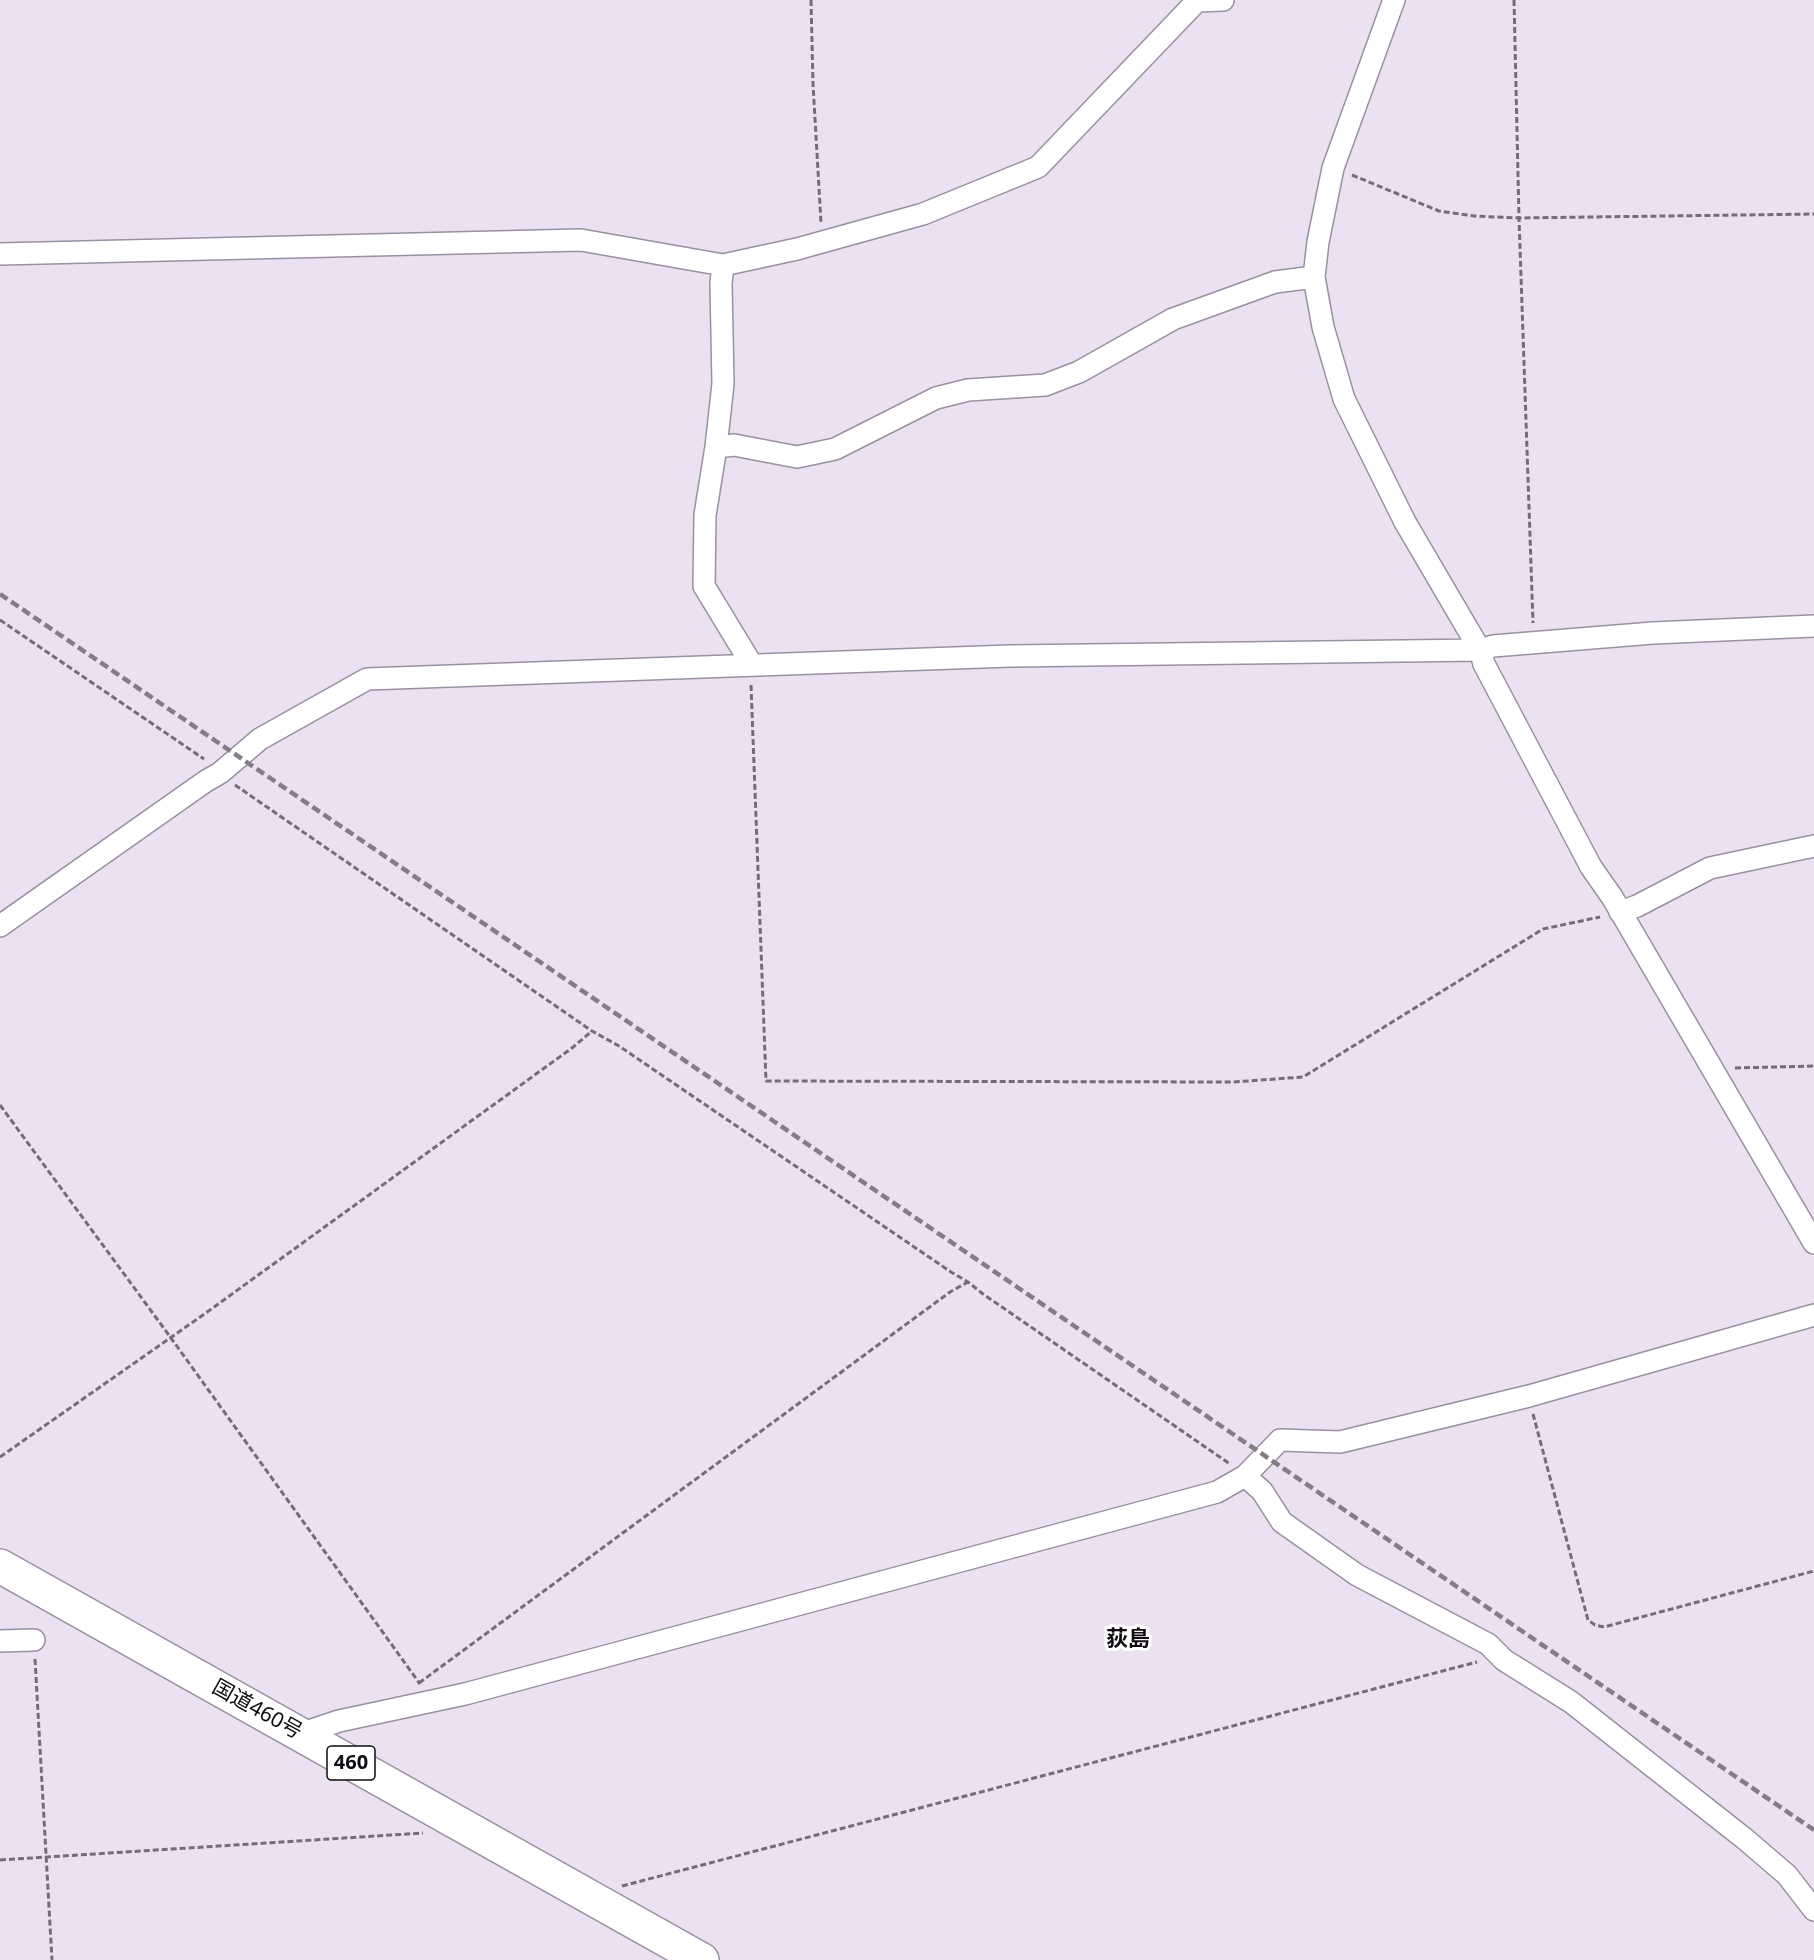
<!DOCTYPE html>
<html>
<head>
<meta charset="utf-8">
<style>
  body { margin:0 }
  canvas { display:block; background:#ebe1f3 }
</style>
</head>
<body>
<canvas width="1814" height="1960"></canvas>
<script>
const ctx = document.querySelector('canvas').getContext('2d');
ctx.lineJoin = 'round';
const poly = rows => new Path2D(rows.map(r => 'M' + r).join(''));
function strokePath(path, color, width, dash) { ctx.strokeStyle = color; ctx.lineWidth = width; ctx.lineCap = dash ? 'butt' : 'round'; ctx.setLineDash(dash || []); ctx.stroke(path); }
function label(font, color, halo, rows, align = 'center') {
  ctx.font = font + ' "Noto Sans","Noto Sans JP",sans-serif'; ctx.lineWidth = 6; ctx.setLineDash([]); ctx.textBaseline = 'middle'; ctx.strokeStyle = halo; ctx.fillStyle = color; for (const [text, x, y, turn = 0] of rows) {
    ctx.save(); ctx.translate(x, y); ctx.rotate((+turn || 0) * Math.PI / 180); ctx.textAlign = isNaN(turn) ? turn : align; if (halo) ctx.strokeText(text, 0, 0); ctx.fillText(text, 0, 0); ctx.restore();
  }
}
const path = poly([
  [811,0,813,84,821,223],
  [1514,0,1519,218,1533,623],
  [1352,175,1439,211,1474,216,1519,218,1814,214],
  [0,620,204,759],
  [751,685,766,1081,1233,1082,1303,1077,1543,929,1600,917],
  [235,785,592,1031,619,1046,951,1272,968,1282,983,1294,1230,1464],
  [1735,1068,1814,1066],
  [0,1105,171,1338,420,1684],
  [1533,1414,1588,1620,1595,1625,1604,1627,1814,1571],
  [0,1457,203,1315,572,1048,592,1031],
  [35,1659,52,1960],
  [419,1683,950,1292,968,1282],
  [0,1860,423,1833],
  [622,1886,1477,1662]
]);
const street = poly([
  [1394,0,1333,168,1318,242,1314,277,1323,327,1344,399,1405,522,1480,650,1484,664,1591,867,1612,897,1814,1243],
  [0,254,581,240,723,265,797,249,923,214,1038,167,1197,1,1223,0],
  [723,265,721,283,723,384,716,447,705,515,704,586,752,665],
  [716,447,734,445,797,457,835,449,936,398,968,390,1045,385,1079,372,1173,319,1275,282,1314,277],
  [1620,912,1637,906,1710,868,1814,846],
  [0,926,206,781,220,773,260,739,367,679,1010,656,1480,650,1493,646,1653,633,1814,626],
  [1245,1476,1262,1491,1282,1522,1357,1575,1488,1644,1504,1660,1571,1702,1745,1839,1787,1875,1814,1910],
  [0,1641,34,1640],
  [300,1734,339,1721,465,1694,1217,1492,1245,1476,1280,1440,1340,1442,1529,1396,1814,1315]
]);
const highway = poly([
  [0,1566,702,1960]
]);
const rail = poly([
  [0,594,1814,1830]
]);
const shields = [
  [351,1763,48]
];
const shieldNames = [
  ["460",351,1763]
];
const streetNames = [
  ["国道460号",257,1710,29]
];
const neighbourhoodNames = [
  ["荻島",1128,1640]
];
strokePath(street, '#9990a1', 24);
strokePath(highway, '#9990a1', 36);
strokePath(path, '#746d79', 3, [6, 3]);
strokePath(street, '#fff', 21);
strokePath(highway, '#fff', 33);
strokePath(rail, '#847d89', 4.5, [9, 4.5]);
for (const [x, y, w] of shields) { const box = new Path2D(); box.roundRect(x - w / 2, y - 17, w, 34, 4.5); ctx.fillStyle = '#fff'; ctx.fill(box); strokePath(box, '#0f0b11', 1.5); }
label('bold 20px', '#0f0b11', null, shieldNames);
label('21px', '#0f0b11', '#fff', streetNames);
label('bold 22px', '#0f0b11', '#fff', neighbourhoodNames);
</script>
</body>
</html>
